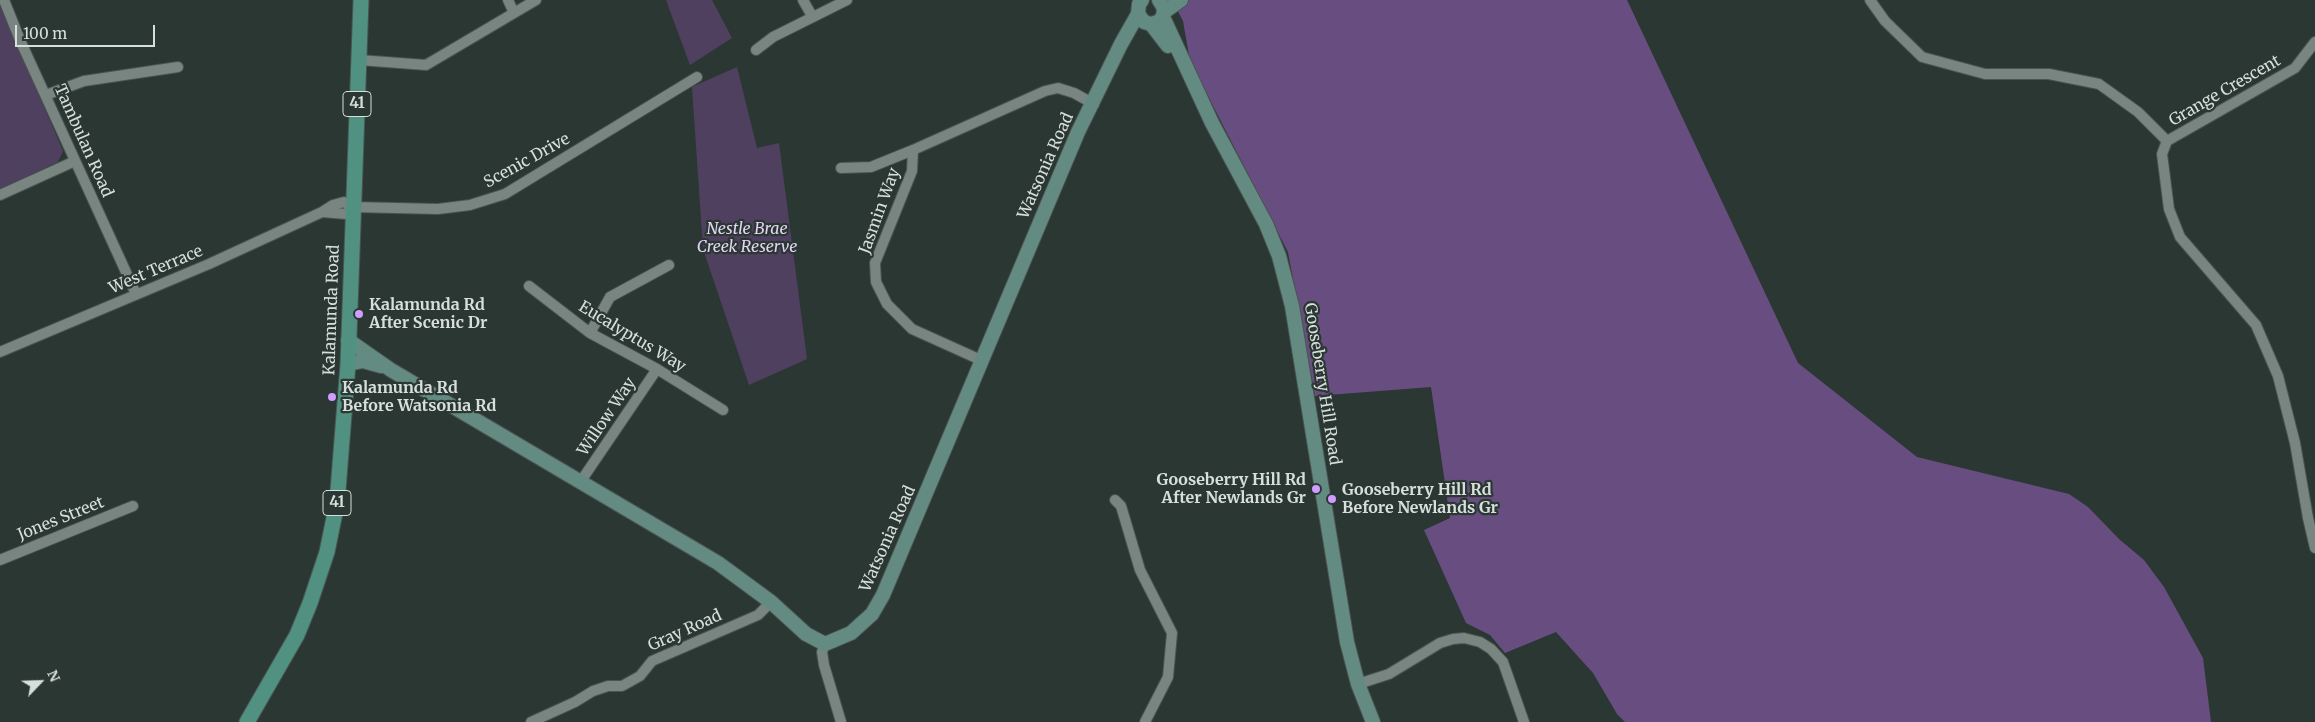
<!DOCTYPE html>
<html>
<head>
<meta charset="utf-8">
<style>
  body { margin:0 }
  #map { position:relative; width:2315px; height:722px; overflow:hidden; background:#2b3733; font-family:Merriweather,serif }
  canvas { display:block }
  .north { position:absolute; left:15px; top:657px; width:50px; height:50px; -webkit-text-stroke:4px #2b3733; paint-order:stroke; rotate:66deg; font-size:14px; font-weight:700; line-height:20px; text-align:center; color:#d7dfdc }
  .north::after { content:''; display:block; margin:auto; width:18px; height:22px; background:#d7dfdc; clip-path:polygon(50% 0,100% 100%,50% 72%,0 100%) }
  .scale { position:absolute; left:15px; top:25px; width:140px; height:22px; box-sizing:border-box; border:2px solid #d7dfdc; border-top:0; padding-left:6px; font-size:15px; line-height:18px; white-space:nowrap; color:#d7dfdc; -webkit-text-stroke:4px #2b3733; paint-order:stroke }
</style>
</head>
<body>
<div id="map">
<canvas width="2315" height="722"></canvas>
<div class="north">N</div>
<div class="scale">100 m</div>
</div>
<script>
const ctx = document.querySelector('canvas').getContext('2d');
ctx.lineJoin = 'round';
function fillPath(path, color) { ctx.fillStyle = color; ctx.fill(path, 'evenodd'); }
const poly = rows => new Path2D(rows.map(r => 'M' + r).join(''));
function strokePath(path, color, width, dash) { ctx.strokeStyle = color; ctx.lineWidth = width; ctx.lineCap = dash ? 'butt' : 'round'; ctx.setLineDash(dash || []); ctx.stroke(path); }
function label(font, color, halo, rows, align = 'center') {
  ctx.font = font + ' Merriweather,serif'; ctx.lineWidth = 4.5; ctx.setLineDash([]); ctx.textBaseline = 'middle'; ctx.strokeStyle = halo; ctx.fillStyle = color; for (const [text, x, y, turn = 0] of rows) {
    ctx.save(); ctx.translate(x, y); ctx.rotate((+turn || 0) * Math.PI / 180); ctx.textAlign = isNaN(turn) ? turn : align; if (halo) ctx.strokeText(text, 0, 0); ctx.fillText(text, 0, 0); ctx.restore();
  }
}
const green = poly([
  [666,0,712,0,732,38,690,65],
  [0,6,63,151,58,162,0,189],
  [737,67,757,148,779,143,807,359,749,385,703,249,692,87]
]);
const forest = poly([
  [1172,0,1627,0,1798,363,1917,457,2069,494,2088,507,2119,539,2144,560,2164,587,2203,658,2211,722,1625,722,1617,714,1593,673,1556,632,1505,653,1490,635,1466,623,1424,530,1450,518,1431,387,1315,396,1288,252,1190,61,1183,21]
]);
const street = poly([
  [4,0,20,40,136,294],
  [508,0,514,13],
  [803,0,812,16],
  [1870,0,1885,21,1922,57,1985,74,2049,74,2099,84,2138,112,2167,141,2162,154,2169,209,2180,237,2256,325,2278,376,2295,443,2308,518,2315,548],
  [756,50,773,37,847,0],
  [359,60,426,65,536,0],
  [46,95,84,81,178,67],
  [2167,141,2295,68,2315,42],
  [841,168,871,167,913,150],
  [0,195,75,161],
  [322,212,346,214,353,207],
  [529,286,590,333,657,369,723,410],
  [590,333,610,297,669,265],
  [0,352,209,264,322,212,333,205,344,202,353,207,438,209,470,205,505,194,697,77],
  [983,361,912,329,887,304,876,282,875,263,912,171,913,150,1045,91,1058,88,1074,93,1094,104],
  [581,481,657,369],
  [1115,500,1121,506,1140,570,1172,633,1168,677,1145,722],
  [0,560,133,506],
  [825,644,822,652,824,665,841,722],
  [1358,684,1389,674,1440,643,1453,639,1464,638,1480,642,1491,649,1503,662,1524,722],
  [531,722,575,702,593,691,608,686,622,686,640,676,652,661,758,615,771,602]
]);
const secondary = poly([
  [1142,0,1139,4,1138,14,1144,22,1151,24,1158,22,1163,17,1164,8,1159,0],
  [1164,12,1181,0],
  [1163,17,1212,123,1266,224,1279,256,1292,306,1347,642,1358,684,1373,722],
  [1151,24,1168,46],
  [348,340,391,370,718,563,771,602,806,634,825,644,851,633,872,614,883,595,1078,132,1121,44,1138,14],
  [348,364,363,361,381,366]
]);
const primary = poly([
  [247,722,297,635,310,603,327,552,337,503,348,364,361,0]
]);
const markers = [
  [359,314,5,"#d09dfe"],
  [332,397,5,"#d09dfe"],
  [1316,489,5,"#d09dfe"],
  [1332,499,5,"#d09dfe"]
];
const shields = [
  [357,104,28],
  [337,503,28]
];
const shieldNames = [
  ["41",357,104],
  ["41",337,503]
];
const streetNames = [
  ["Grange Crescent",2225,91,-30],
  ["Tambulan Road",83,141,66],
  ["Scenic Drive",527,161,-29],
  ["Watsonia Road",1046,166,-66],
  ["Jasmin Way",880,211,-70],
  ["West Terrace",156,270,-23],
  ["Kalamunda Road",332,310,-88],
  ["Eucalyptus Way",632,337,31],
  ["Gooseberry Hill Road",1322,384,81],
  ["Willow Way",607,417,-56],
  ["Jones Street",61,519,-22],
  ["Watsonia Road",888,539,-66],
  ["Gray Road",685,631,-24]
];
const parkNames = [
  ["Nestle Brae",747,229],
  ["Creek Reserve",747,247]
];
const poiNames = [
  ["Kalamunda Rd",369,305],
  ["After Scenic Dr",369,323],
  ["Kalamunda Rd",342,388],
  ["Before Watsonia Rd",342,406],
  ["Gooseberry Hill Rd",1306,480,"right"],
  ["After Newlands Gr",1306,498,"right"],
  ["Gooseberry Hill Rd",1342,490],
  ["Before Newlands Gr",1342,508]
];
fillPath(green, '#50405f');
fillPath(forest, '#684e80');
strokePath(street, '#4a5451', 12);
strokePath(secondary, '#4a5451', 16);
strokePath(primary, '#4a5451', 17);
strokePath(street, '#788581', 10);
strokePath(secondary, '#648b81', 14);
strokePath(primary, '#509181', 15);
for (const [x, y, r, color] of markers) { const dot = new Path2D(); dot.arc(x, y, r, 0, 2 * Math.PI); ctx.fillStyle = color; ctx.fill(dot); strokePath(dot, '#2b3733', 2); }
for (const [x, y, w] of shields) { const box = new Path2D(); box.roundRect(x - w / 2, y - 12.5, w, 25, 4); ctx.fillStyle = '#2b3733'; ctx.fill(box); strokePath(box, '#d7dfdc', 1); }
label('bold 15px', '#d7dfdc', null, shieldNames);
label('16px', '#d7dfdc', '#2b3733', streetNames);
label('italic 16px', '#e4d5f4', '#2b3733', parkNames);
label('bold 16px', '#d7dfdc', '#2b3733', poiNames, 'left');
</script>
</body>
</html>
